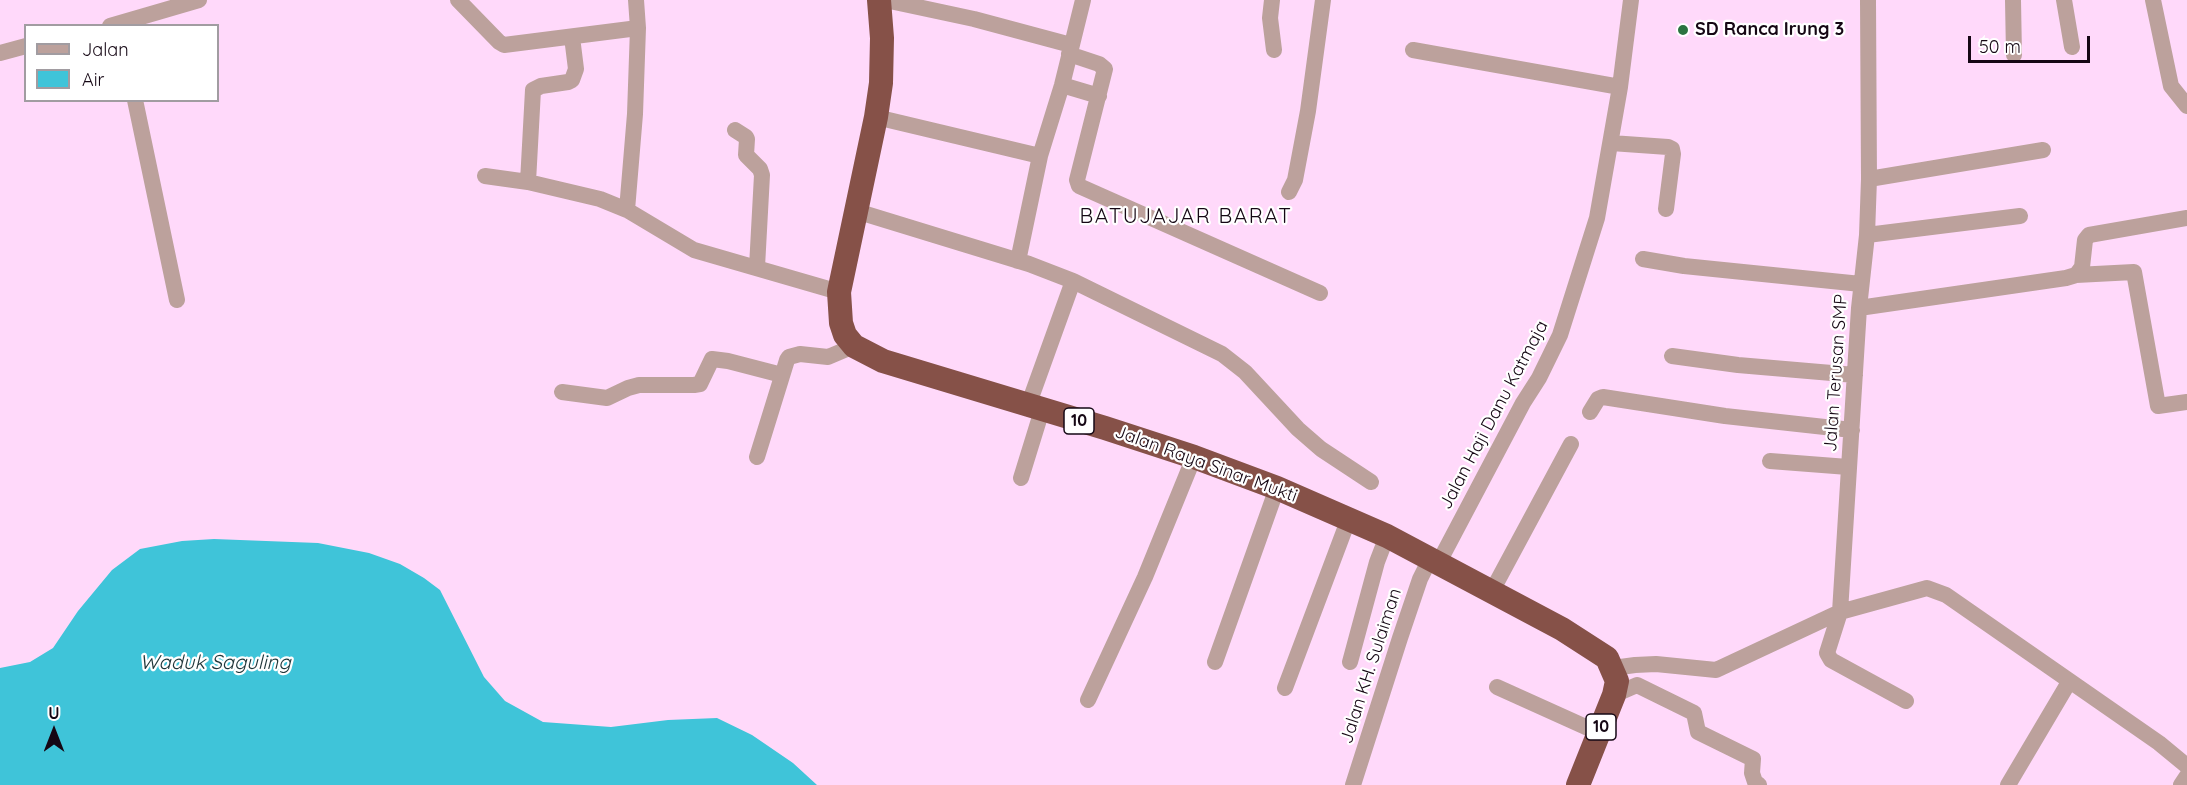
<!DOCTYPE html>
<html>
<head>
<meta charset="utf-8">
<style>
  body { margin:0 }
  #map { position:relative; width:2187px; height:785px; overflow:hidden; background:#ffd9fa; font-family:Quicksand,sans-serif }
  canvas { display:block }
  .legend { position:absolute; left:24px; top:24px; width:195px; height:78px; box-sizing:border-box; background:#fff; border:2px solid #a19ca1; margin:0; padding:8px 10px; list-style:none; font-size:18px; color:#150714 }
  .legend li { display:flex; align-items:center; gap:12px; height:30px }
  .legend b { width:30px; border:2px solid #a19ca1 }
  .north { position:absolute; left:24px; top:701px; width:60px; height:60px; -webkit-text-stroke:4px #fff; paint-order:stroke; rotate:0deg; font-size:16px; font-weight:700; line-height:24px; text-align:center; color:#150714 }
  .north::after { content:''; display:block; margin:auto; width:21px; height:27px; background:#150714; clip-path:polygon(50% 0,100% 100%,50% 72%,0 100%) }
  .scale { position:absolute; left:1968px; top:36px; width:122px; height:27px; box-sizing:border-box; border:3px solid #150714; border-top:0; padding-left:8px; font-size:18px; line-height:21px; white-space:nowrap; color:#150714; -webkit-text-stroke:4px #fff; paint-order:stroke }
</style>
</head>
<body>
<div id="map">
<canvas width="2187" height="785"></canvas>
<ul class="legend">
<li><b style="height:8px;background:#bca19c"></b>Jalan</li>
<li><b style="height:16px;background:#3fc4d9"></b>Air</li>
</ul>
<div class="north">U</div>
<div class="scale">50 m</div>
</div>
<script>
const ctx = document.querySelector('canvas').getContext('2d');
ctx.lineJoin = 'round';
function fillPath(path, color) { ctx.fillStyle = color; ctx.fill(path, 'evenodd'); }
const poly = rows => new Path2D(rows.map(r => 'M' + r).join(''));
function strokePath(path, color, width, dash) { ctx.strokeStyle = color; ctx.lineWidth = width; ctx.lineCap = dash ? 'butt' : 'round'; ctx.setLineDash(dash || []); ctx.stroke(path); }
function label(font, color, halo, rows, align = 'center') {
  ctx.font = font + ' Quicksand,sans-serif'; ctx.lineWidth = 4.5; ctx.setLineDash([]); ctx.textBaseline = 'middle'; ctx.strokeStyle = halo; ctx.fillStyle = color; for (const [text, x, y, turn = 0] of rows) {
    ctx.save(); ctx.translate(x, y); ctx.rotate((+turn || 0) * Math.PI / 180); ctx.textAlign = isNaN(turn) ? turn : align; if (halo) ctx.strokeText(text, 0, 0); ctx.fillText(text, 0, 0); ctx.restore();
  }
}
const water = poly([
  [214,539,318,543,369,553,400,564,424,578,440,590,484,677,505,701,543,722,611,727,668,720,717,718,752,735,793,763,817,785,0,785,0,668,30,662,53,648,78,611,112,570,140,549,182,541]
]);
const minor = poly([
  [458,0,499,42,504,45,638,28],
  [885,0,974,19,1071,45],
  [1272,0,1270,18,1274,50],
  [1868,0,1869,179,1867,235,1859,308,1840,612,1827,653,1831,660,1906,701],
  [2013,0,2014,55],
  [2064,0,2072,47],
  [2153,0,2171,86,2187,106],
  [110,26,199,0],
  [1413,50,1620,87],
  [0,53,26,46],
  [1069,54,1099,64,1105,69,1077,180,1079,186,1320,293],
  [1062,85,1099,96],
  [135,100,177,300],
  [876,117,1040,156],
  [735,130,746,137,747,139,746,155,760,169,762,175,757,267],
  [1611,143,1668,147,1672,149,1673,154,1666,209],
  [485,176,528,182,600,199,627,210,694,250,839,292],
  [1869,179,2043,150],
  [528,182,533,90,541,86,568,82,572,80,576,69,572,37],
  [1289,192,1295,180,1308,111,1323,0],
  [627,210,635,114,638,28,636,0],
  [856,211,1029,264,1073,281,1222,354,1245,372,1298,429,1321,449,1371,482],
  [1867,235,2020,216],
  [1643,259,1684,266,1861,284],
  [1018,261,1040,156,1062,85,1083,0],
  [2076,275,2134,272,2158,406,2187,402],
  [1859,308,2066,278,2076,275,2082,267,2085,240,2089,235,2187,218],
  [1672,356,1738,365,1855,375],
  [562,392,607,398,628,388,639,385,694,385,700,384,712,359,728,361,782,375],
  [1028,406,1073,281],
  [1590,412,1598,399,1603,397,1725,416,1852,430],
  [757,457,787,360,789,357,800,354,828,357,854,346],
  [1770,461,1848,467],
  [1021,478,1042,410],
  [1438,564,1523,403,1539,378,1560,335,1597,218,1620,87,1631,0],
  [1492,591,1571,444],
  [1215,662,1277,488],
  [1350,662,1377,562,1387,536],
  [1613,668,1635,665,1656,664,1716,670,1840,612,1927,588,1946,595,2159,743,2187,766],
  [1497,687,1599,733],
  [1285,688,1349,518],
  [1614,695,1637,685,1694,713,1698,732,1753,759,1752,773,1755,782,1759,785],
  [1088,700,1145,577,1194,457],
  [1353,785,1400,638,1420,579,1430,559],
  [2008,785,2069,682],
  [2181,785,2187,776]
]);
const highway = poly([
  [879,0,882,38,881,83,876,117,839,292,841,323,845,335,854,346,883,361,1105,428,1194,457,1277,488,1387,536,1562,629,1607,658,1617,681,1614,695,1578,785]
]);
const markers = [
  [1683,30,6,"#2b7340"]
];
const shields = [
  [1079,421,30],
  [1601,727,30]
];
const shieldNames = [
  ["10",1079,421],
  ["10",1601,727]
];
const poiNames = [
  ["SD Ranca Irung 3",1695,30]
];
const streetNames = [
  ["Jalan Terusan SMP",1836,373,-86],
  ["Jalan Haji Danu Katmaja",1494,415,-62],
  ["Jalan Raya Sinar Mukti",1206,464,20],
  ["Jalan KH. Sulaiman",1371,666,-72]
];
const waterNames = [
  ["Waduk Saguling",215,663]
];
const quarterNames = [
  ["BATUJAJAR BARAT",1186,217]
];
fillPath(water, '#3fc4d9');
strokePath(minor, '#bca19c', 16);
strokePath(highway, '#865148', 24);
for (const [x, y, r, color] of markers) { const dot = new Path2D(); dot.arc(x, y, r, 0, 2 * Math.PI); ctx.fillStyle = color; ctx.fill(dot); strokePath(dot, '#fff', 2); }
for (const [x, y, w] of shields) { const box = new Path2D(); box.roundRect(x - w / 2, y - 13, w, 26, 4.5); ctx.fillStyle = '#fff'; ctx.fill(box); strokePath(box, '#150714', 1.5); }
label('bold 16px', '#150714', null, shieldNames);
label('bold 18px', '#150714', '#fff', poiNames, 'left');
label('18px', '#150714', '#fff', streetNames);
label('italic 20px', '#1e3539', '#fff', waterNames);
ctx.letterSpacing = '1.5px';
label('21px', '#150714', '#fff', quarterNames);
ctx.letterSpacing = '0px';
</script>
</body>
</html>
